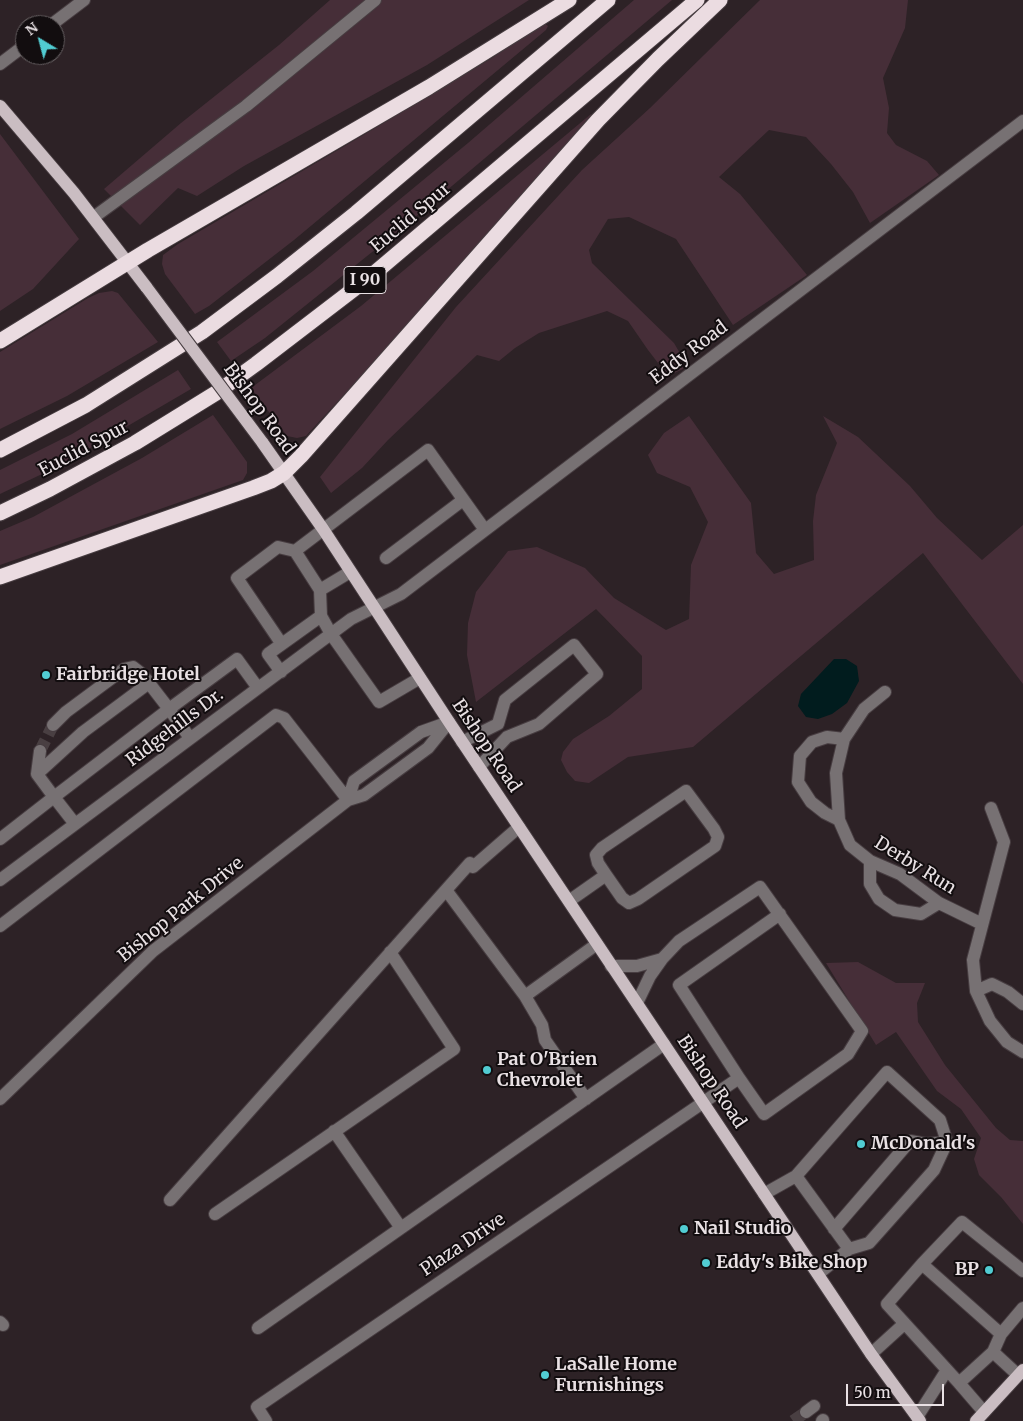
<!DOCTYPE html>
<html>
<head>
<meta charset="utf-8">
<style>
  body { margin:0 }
  #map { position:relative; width:1023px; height:1421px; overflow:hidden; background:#2d2226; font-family:Merriweather,serif }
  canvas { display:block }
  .north { position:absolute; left:15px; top:15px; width:50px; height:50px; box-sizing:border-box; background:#120d0f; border:1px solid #686264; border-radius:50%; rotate:323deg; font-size:14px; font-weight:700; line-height:20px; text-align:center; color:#e9e1e4 }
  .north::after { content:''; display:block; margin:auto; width:18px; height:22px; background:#51ccd2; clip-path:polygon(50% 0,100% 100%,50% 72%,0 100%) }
  .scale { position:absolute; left:846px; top:1384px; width:98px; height:22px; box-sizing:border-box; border:2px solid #e9e1e4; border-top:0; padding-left:6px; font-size:15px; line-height:18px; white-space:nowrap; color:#e9e1e4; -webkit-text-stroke:4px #120d0f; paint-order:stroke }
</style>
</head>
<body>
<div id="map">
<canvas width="1023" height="1421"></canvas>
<div class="north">N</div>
<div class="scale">50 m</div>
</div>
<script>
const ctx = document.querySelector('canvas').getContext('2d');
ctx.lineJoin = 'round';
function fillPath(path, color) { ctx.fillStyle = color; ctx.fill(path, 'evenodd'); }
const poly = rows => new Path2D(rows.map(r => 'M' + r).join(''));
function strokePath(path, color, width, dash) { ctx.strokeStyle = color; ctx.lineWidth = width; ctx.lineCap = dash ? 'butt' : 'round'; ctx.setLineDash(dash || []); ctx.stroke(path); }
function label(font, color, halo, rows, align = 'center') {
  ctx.font = font + ' Merriweather,serif'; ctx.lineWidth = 4; ctx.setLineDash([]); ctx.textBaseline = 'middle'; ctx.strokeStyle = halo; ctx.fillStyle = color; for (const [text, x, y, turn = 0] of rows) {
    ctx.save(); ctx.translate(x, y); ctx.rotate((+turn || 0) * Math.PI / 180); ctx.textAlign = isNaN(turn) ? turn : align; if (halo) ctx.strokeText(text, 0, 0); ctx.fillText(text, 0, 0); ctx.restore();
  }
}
const green = poly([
  [330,0,529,0,427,65,244,166,197,196,178,188,140,225,104,189,181,123,279,45],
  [634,0,672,0,407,224,265,338,231,361,217,342,313,271,468,143],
  [760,0,908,0,905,28,883,78,889,108,887,133,896,145,927,161,939,175,870,223,853,192,831,164,806,137,769,130,719,177,740,194,807,275,733,325,676,239,629,217,608,219,589,250,592,263,674,343,681,355,683,369,668,376,648,350,628,321,607,311,539,333,515,348,499,361,477,355,388,440,362,468,331,493,320,477,456,307,582,170,650,108],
  [544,23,548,26,546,30,294,240,209,306,195,314,165,274,162,264,163,255,178,244,360,137,492,58],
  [591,114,592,117,388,347,317,424,306,436,297,438,287,436,251,388,361,306],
  [0,134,79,239,33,289,0,311],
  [112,291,118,293,158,342,67,396,0,429,0,352,88,298,99,293],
  [178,370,191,389,61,465,0,494,0,470,72,434],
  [213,415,247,462,247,473,243,480,0,565,0,531,33,517,142,458],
  [689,416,751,503,756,553,774,574,814,560,813,521,816,495,837,443,823,416,858,437,910,486,937,518,982,560,1023,525,1023,684,923,553,693,747,628,757,589,783,575,781,567,772,561,760,563,752,573,739,609,716,642,689,642,656,596,609,476,702,467,655,468,623,476,592,508,551,537,547,585,568,614,598,666,630,689,619,691,565,708,522,690,487,657,473,648,455,664,433],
  [858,962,896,983,925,983,917,1003,918,1022,945,1065,996,1128,1010,1140,1023,1141,1023,1224,1001,1197,979,1175,974,1159,981,1138,961,1109,937,1091,896,1032,876,1045,826,963]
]);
const water = poly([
  [834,659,846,659,857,666,859,681,847,703,832,714,818,719,806,717,798,706,801,694]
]);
const minorTunnel = poly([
  [40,751,53,725],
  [793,1421,806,1412]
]);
const minor = poly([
  [51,25,84,0],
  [0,64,25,45],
  [94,217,246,106,375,0],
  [295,551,320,590,321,616],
  [386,558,463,500],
  [320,590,350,572],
  [281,643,237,578,278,547,295,551,428,450,485,530],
  [281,672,268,654,321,616,331,634,379,702,420,678],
  [885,692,864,709,844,739,836,773,839,820,850,845,870,861,900,874,939,903,982,924],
  [53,725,66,712,124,669,133,667,142,674,169,709,54,797,75,824],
  [190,738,169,709,237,659,258,688],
  [462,742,498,724,505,700,574,645,597,674,539,724,507,737,479,767],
  [37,774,83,732,149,683],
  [686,791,714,829,718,837,715,846,638,899,629,903,622,898,606,875,598,863,596,855,602,848,686,791],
  [348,800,354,781,421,732,449,722],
  [991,808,1004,842,973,960,976,991,990,1021,1007,1042,1023,1052],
  [839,820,825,813,811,802,798,782,800,756,812,742,827,737,844,739],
  [0,839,54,797,37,774,40,751],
  [870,861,870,884,879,899,895,910,921,914,939,903],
  [473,867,519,827],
  [0,880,351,619,401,594,1023,121],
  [446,890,525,996,542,1025,545,1040,586,1099],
  [569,901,606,875],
  [0,926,276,715,284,718,348,800],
  [611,966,637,966,662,959],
  [976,991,992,984,1008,992,1023,1004],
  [525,996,597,944],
  [637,1003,650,976,662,959,679,941,760,887,862,1031,848,1054,764,1114,739,1078],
  [0,1099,153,951,348,800,364,795,428,748,449,722],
  [334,1131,401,1228],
  [796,1176,849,1249],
  [764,1194,796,1176,887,1072,940,1120,947,1142,934,1170,869,1243,849,1249,818,1274],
  [170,1200,470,863],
  [215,1214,454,1049,390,952],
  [834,1229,910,1141,926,1144,947,1142],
  [922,1264,887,1304,959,1383,993,1352],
  [0,1322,3,1325],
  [258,1328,664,1044],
  [1001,1334,922,1264,962,1222,1023,1271],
  [871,1354,904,1324],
  [1018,1375,993,1352,1001,1334,1023,1308],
  [959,1383,984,1412],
  [806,1412,814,1406],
  [917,1417,947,1370],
  [266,1421,257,1407,739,1078,679,985,780,914],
  [822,1421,823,1420]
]);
const major = poly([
  [0,106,74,193,147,288],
  [262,442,323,529,449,722,871,1354,920,1421],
  [976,1421,1023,1370]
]);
const highway = poly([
  [0,341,148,250,429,87,569,0],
  [0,450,86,405,202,332,277,276,356,213,608,0],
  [0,513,50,489,135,443,216,393,256,364,371,276,697,0],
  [0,577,253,488,271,481,284,473,301,456,598,120,658,59,720,0]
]);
const majorBridge = poly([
  [147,288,262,442]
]);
const markers = [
  [46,675,5,"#51ccd2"],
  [487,1070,5,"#51ccd2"],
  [861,1144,5,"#51ccd2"],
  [684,1229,5,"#51ccd2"],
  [706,1263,5,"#51ccd2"],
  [989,1270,5,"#51ccd2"],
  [545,1375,5,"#51ccd2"]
];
const shields = [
  [365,280,42]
];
const shieldNames = [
  ["I 90",365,280]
];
const streetNames = [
  ["Euclid Spur",411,218,-40],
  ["Eddy Road",689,353,-37],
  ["Bishop Road",259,409,54],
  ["Euclid Spur",84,449,-28],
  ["Ridgehills Dr.",175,728,-37],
  ["Bishop Road",486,746,56],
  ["Derby Run",915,866,32],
  ["Bishop Park Drive",181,910,-39],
  ["Bishop Road",711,1082,56],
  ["Plaza Drive",463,1245,-34]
];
const poiNames = [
  ["Fairbridge Hotel",56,675],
  ["Pat O'Brien",497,1060],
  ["Chevrolet",497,1081],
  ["McDonald's",871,1144],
  ["Nail Studio",694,1229],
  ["Eddy's Bike Shop",716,1263],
  ["BP",979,1270,"right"],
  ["LaSalle Home",555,1365],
  ["Furnishings",555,1386]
];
fillPath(green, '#462e38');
fillPath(water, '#011c1e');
strokePath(minorTunnel, '#493f42', 12, [12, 6]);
strokePath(minor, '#473d41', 14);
strokePath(major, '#473d41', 14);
strokePath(highway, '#473d41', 17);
strokePath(minor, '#777173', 12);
strokePath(major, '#cabdc2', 12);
strokePath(highway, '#ebdce1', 15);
strokePath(majorBridge, '#473d41', 14, []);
strokePath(majorBridge, '#cabdc2', 12);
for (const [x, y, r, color] of markers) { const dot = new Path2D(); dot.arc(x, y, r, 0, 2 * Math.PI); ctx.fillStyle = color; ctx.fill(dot); strokePath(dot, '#120d0f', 2); }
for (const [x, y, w] of shields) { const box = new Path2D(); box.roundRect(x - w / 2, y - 13.5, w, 27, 4); ctx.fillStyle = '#120d0f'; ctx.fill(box); strokePath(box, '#e9e1e4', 1); }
label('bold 16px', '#e9e1e4', null, shieldNames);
label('18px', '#e9e1e4', '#120d0f', streetNames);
label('bold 18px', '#e9e1e4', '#120d0f', poiNames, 'left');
</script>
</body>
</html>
